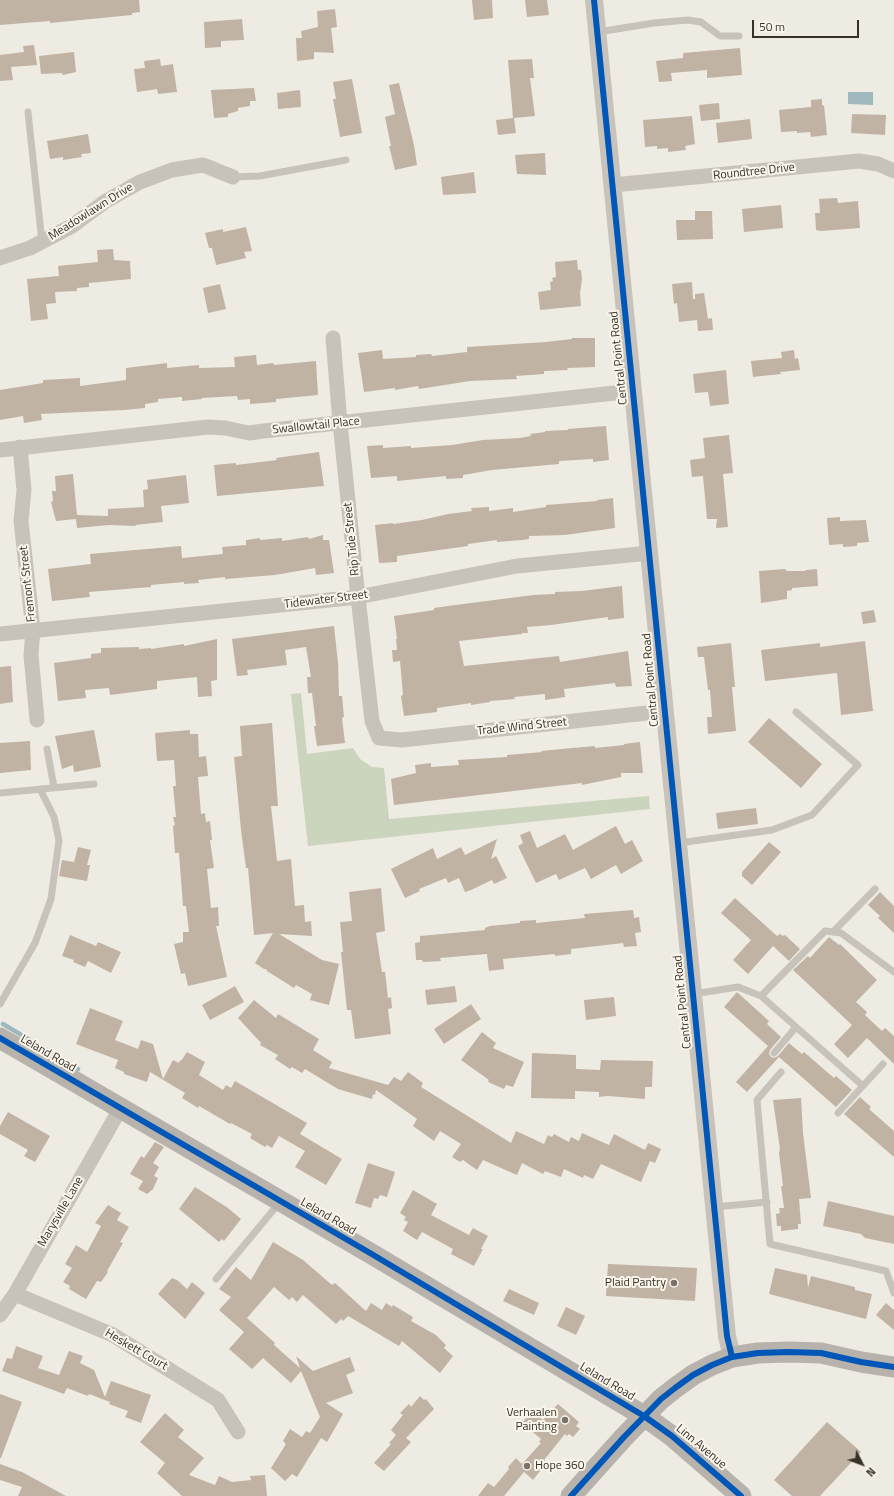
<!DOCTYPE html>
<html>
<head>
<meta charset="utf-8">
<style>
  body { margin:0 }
  #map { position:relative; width:894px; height:1496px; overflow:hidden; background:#eeebe2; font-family:"Titillium Web",sans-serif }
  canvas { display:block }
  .north { position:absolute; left:842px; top:1444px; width:40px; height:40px; -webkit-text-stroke:3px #faf6eb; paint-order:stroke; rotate:132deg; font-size:11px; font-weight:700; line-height:16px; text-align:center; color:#383129 }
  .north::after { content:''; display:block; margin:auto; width:14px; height:18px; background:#383129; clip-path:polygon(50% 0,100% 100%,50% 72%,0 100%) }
  .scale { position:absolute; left:752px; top:20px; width:107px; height:18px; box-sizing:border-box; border:2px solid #383129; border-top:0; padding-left:5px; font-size:12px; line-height:14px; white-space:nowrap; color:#383129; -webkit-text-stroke:3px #faf6eb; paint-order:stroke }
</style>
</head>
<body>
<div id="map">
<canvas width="894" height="1496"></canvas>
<div class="north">N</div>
<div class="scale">50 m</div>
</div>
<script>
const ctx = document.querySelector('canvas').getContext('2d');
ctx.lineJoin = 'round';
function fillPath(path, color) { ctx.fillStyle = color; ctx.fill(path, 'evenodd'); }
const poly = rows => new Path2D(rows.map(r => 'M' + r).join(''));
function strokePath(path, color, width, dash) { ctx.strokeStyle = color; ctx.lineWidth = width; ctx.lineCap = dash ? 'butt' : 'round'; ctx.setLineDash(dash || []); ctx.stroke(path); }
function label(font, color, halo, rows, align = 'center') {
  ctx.font = font + ' "Titillium Web",sans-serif'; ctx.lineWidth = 4; ctx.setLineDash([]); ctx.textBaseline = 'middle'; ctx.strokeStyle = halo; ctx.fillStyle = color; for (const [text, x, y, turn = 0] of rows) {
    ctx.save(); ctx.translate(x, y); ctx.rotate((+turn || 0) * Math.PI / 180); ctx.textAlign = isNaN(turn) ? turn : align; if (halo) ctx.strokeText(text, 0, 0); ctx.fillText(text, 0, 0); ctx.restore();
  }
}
const green = poly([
  [301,693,307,754,353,748,360,759,372,767,384,768,389,819,649,796,650,809,308,846,291,694]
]);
const water = poly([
  [848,92,873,92,873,105,848,104]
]);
const stream = poly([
  [3,1024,78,1069]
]);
const building = poly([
  [0,0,139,0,140,12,132,13,132,15,50,23,50,21,0,25],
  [472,0,492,0,493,18,474,20],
  [525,0,547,0,549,15,527,17],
  [335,9,337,27,331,28,334,53,314,52,314,59,297,61,296,38,302,38,301,31,318,27,317,11],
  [242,19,244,40,221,41,221,47,205,48,204,22],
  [34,45,37,65,11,67,13,80,0,81,0,55,24,52,23,46],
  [740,48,742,75,707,78,707,70,671,73,672,81,659,82,656,61,683,58,683,53],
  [74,52,76,72,63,75,62,73,41,74,39,56],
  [160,59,161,66,173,64,177,92,158,94,157,89,137,92,134,69,145,68,144,61],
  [532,59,534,78,530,78,535,116,514,118,516,133,498,135,496,120,513,118,508,60],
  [352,79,362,133,340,137,333,99,336,99,333,82],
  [399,83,414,145,417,165,395,170,389,146,391,146,385,117,395,114,389,85],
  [254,88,256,101,250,101,250,106,238,108,238,111,228,114,228,117,214,118,211,90],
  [300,90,301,107,278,109,277,93],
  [822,99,822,106,824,105,827,135,811,137,810,132,797,133,797,131,781,132,779,110,811,107,811,100],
  [719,103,720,119,701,121,699,105],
  [852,114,886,115,885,135,851,133],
  [692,116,695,144,685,146,686,150,668,152,668,148,657,149,657,146,645,147,643,120],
  [750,119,752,139,718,143,716,123],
  [88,134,91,153,81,154,82,157,63,160,63,157,50,159,47,141],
  [545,153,546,175,517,174,515,155],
  [474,172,476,193,443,195,441,177],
  [837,198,838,203,858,201,860,228,821,231,816,230,815,213,820,213,819,199],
  [781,205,783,228,744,232,742,209],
  [695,211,712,211,713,239,677,240,676,220,695,220],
  [246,227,252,251,244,252,246,258,216,265,212,248,209,248,205,233,223,229,223,232],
  [113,249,114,260,130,261,131,279,89,283,89,287,77,288,77,291,55,292,56,303,46,304,48,319,31,321,27,279,59,276,58,266,98,262,97,250],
  [577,260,578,270,581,270,582,279,580,293,581,306,540,310,538,292,551,290,550,282,553,281,552,278,556,277,555,262],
  [692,282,693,299,695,299,695,294,704,293,708,319,712,318,713,330,698,331,697,320,679,322,677,303,674,304,672,284],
  [220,284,226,309,208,313,203,288],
  [572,338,595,338,595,367,567,368,568,370,544,371,544,374,516,376,517,379,470,381,419,389,418,386,395,390,395,388,364,392,358,353,382,350,383,359,416,357,416,355,431,354,432,356,467,352,467,347,546,342,572,339],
  [794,350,795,359,798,358,800,370,780,372,781,374,753,377,751,361,782,358,781,352],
  [256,355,257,365,273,363,274,365,316,361,318,395,276,399,276,402,250,404,250,399,238,400,237,396,202,398,202,399,182,401,182,397,158,399,158,402,145,404,145,408,124,410,41,414,42,420,24,423,23,416,0,420,0,390,43,383,43,380,80,378,80,386,126,380,126,368,167,363,167,368,199,365,199,368,235,367,234,357],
  [726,370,729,404,710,406,708,392,695,393,693,374],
  [606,426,609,460,593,462,593,459,559,461,559,464,492,470,463,475,463,478,446,479,446,476,397,481,397,476,371,478,367,446,383,445,383,448,411,446,411,448,452,445,483,440,520,438,531,436,530,434,545,432,545,431,568,430,568,429],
  [729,435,733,473,723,474,728,527,716,528,717,519,707,519,703,476,692,477,690,460,705,458,703,438],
  [319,452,324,486,217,496,214,465,236,463,236,465,277,460,276,458],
  [73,474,77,515,108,516,108,509,144,507,143,490,148,489,147,480,186,475,189,503,161,506,163,522,135,525,136,526,109,525,77,528,76,519,56,521,51,502,53,501,52,491,56,491,55,476],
  [613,498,615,528,565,535,529,536,529,539,523,540,497,542,497,540,468,544,468,546,397,556,397,562,379,563,375,525,393,523,393,524,422,520,448,514,472,511,471,508,489,507,489,511,513,508,513,512,546,507,546,505,597,501,597,500],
  [840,517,840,521,866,520,869,542,857,543,857,546,843,547,843,544,829,545,827,518],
  [323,535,323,540,329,540,334,573,316,575,315,568,275,575,225,579,225,577,198,580,199,583,184,584,184,582,151,585,151,587,89,592,90,597,52,601,48,569,91,564,90,554,181,546,182,558,223,554,222,547,246,545,246,540,260,538,260,540,282,538,282,541,308,537,309,539],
  [785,569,787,571,805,571,806,570,817,569,818,586,792,588,792,590,787,591,787,599,761,603,759,571],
  [622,586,624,618,608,620,608,617,551,625,527,627,528,633,522,633,522,634,459,641,464,666,559,656,560,662,628,651,632,686,616,687,615,683,564,689,565,697,545,700,545,694,514,697,515,699,490,701,490,702,471,705,471,703,437,708,437,712,404,716,401,696,403,695,400,661,393,662,392,650,397,650,396,639,397,639,394,616,434,610,434,608,448,606,533,595,555,594,555,592,582,591],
  [874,610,876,622,863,624,861,612],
  [334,626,338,663,339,696,342,696,344,717,342,718,345,743,317,746,314,726,316,726,312,693,308,693,307,677,311,677,306,647,285,650,287,665,247,670,248,675,237,676,232,639],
  [217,639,217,680,211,681,212,696,198,697,197,677,157,681,157,689,110,695,109,688,85,690,86,698,58,701,54,663,91,658,91,654,101,653,101,648,139,647,139,649,151,648,151,649,184,644,184,646],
  [865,641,873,711,841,715,837,673,765,681,761,650,820,643,820,647],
  [731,643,735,687,732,687,736,731,708,734,707,717,712,717,710,690,708,690,704,657,698,657,697,647],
  [11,666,13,702,0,704,0,667],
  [769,718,822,764,801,788,748,742],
  [272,723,278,806,271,806,277,861,291,859,295,906,304,905,305,922,311,921,312,936,279,934,322,960,339,964,329,1005,310,1000,312,994,296,985,294,988,267,971,266,969,264,969,255,963,273,933,254,935,248,868,246,868,241,830,234,757,242,756,240,726],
  [94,730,101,767,74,772,73,765,62,769,55,736],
  [190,730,190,734,198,734,199,757,206,756,208,776,198,777,201,814,205,813,206,822,210,821,212,840,210,840,214,868,207,869,211,908,218,907,219,926,216,926,227,977,188,986,185,973,181,974,174,944,183,942,183,932,189,932,186,906,183,906,179,853,175,853,173,826,175,825,173,817,176,817,173,786,176,786,174,760,157,761,155,733],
  [30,741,31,770,0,773,0,743],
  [640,742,643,773,621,773,621,777,582,785,582,783,394,805,391,779,416,773,415,765,431,763,431,767,459,765,458,760,507,757,507,755,542,752,541,751,572,748,595,746,595,748,624,745,624,744],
  [756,808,758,824,718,829,716,813],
  [616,826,625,844,632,840,643,861,621,874,616,865,591,879,585,868,559,880,556,874,536,883,518,846,523,843,520,835,530,831,537,848,565,834,573,850],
  [497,839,491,859,496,856,507,878,494,884,492,880,471,890,465,892,459,878,448,883,446,878,419,889,420,891,405,898,391,869,433,848,437,859,461,847,465,855],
  [769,842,781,852,752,885,742,876,742,872],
  [78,847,91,850,87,865,90,865,87,881,59,876,62,860,74,862],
  [381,888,385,931,376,933,382,972,385,972,388,998,391,997,392,1008,388,1009,391,1034,355,1039,351,1010,347,1010,341,952,343,952,340,922,352,921,349,892],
  [880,892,894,906,894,933,878,918,880,916,868,905],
  [735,898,777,936,780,934,783,936,785,935,800,949,789,961,773,946,748,974,733,960,751,940,721,913],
  [633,910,634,918,639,917,641,932,635,933,637,946,624,947,623,943,571,949,571,954,555,956,555,954,503,959,504,969,489,971,487,954,440,958,441,961,423,962,422,960,416,960,415,943,420,942,420,936,485,930,485,928,490,926,520,923,520,921,536,920,536,923,585,918,584,914],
  [70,935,96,946,98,942,121,952,111,973,88,961,85,967,73,962,74,960,62,956],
  [829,937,839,945,840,944,877,980,856,1002,867,1012,865,1015,882,1031,885,1028,894,1036,894,1064,867,1038,848,1058,834,1044,852,1025,793,970,808,956,810,958],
  [235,986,244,1002,210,1020,202,1005],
  [455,986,457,1002,427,1005,425,990],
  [737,992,769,1021,767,1024,781,1037,770,1050,769,1054,771,1057,774,1058,778,1056,789,1043,802,1054,804,1052,834,1078,836,1076,852,1090,836,1107,779,1057,747,1092,736,1082,768,1046,724,1007],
  [614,997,616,1016,586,1020,584,1000],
  [254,1000,276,1018,278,1014,319,1039,313,1050,332,1062,329,1068,388,1085,394,1077,401,1081,408,1072,423,1083,421,1087,511,1143,516,1131,544,1144,548,1135,552,1137,554,1134,569,1142,571,1137,579,1141,582,1133,609,1145,614,1134,645,1150,648,1143,661,1149,655,1163,650,1161,641,1182,601,1164,593,1179,584,1175,583,1178,564,1169,561,1177,545,1171,543,1174,522,1163,517,1175,483,1160,477,1170,463,1160,460,1162,452,1157,461,1144,440,1131,434,1141,413,1126,417,1119,376,1090,375,1095,373,1094,372,1099,338,1089,305,1069,302,1073,292,1067,290,1069,275,1059,278,1055,260,1045,261,1043,238,1018],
  [471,1004,481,1019,444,1044,434,1029],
  [90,1008,123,1021,115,1040,138,1049,141,1040,153,1044,163,1079,173,1060,179,1063,180,1060,181,1061,187,1052,205,1062,199,1075,223,1090,226,1085,231,1088,235,1081,307,1123,300,1134,342,1159,326,1185,295,1167,305,1151,279,1136,272,1148,267,1145,265,1147,250,1138,252,1134,231,1123,230,1124,199,1106,198,1108,182,1098,185,1093,150,1072,147,1082,124,1074,124,1072,115,1068,118,1060,76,1044],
  [482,1032,496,1043,493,1048,524,1062,513,1087,506,1085,504,1089,488,1082,489,1080,461,1060],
  [532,1053,576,1055,576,1069,600,1070,601,1060,653,1061,652,1087,645,1087,645,1099,608,1096,599,1097,599,1092,575,1091,575,1099,531,1098],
  [860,1097,871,1107,869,1109,894,1131,894,1157,844,1114],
  [801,1098,803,1133,811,1198,799,1199,801,1224,798,1224,798,1229,781,1231,781,1226,777,1226,776,1214,780,1213,779,1208,784,1208,781,1186,783,1186,779,1153,780,1149,773,1100],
  [8,1112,50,1136,35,1162,24,1156,28,1150,0,1134,0,1126],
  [155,1142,164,1147,153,1163,159,1167,154,1176,158,1178,153,1189,147,1194,138,1189,143,1181,130,1174,141,1156,144,1158],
  [368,1163,395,1172,387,1197,380,1195,378,1199,374,1198,371,1208,355,1203],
  [195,1187,228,1208,241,1219,224,1241,222,1239,219,1242,179,1209],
  [413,1190,437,1204,431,1215,469,1235,473,1228,488,1236,481,1249,483,1249,474,1266,451,1254,453,1249,422,1232,417,1240,403,1231,408,1222,404,1220,406,1217,400,1213],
  [828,1201,894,1216,894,1244,865,1238,861,1234,823,1226],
  [108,1205,121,1213,117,1220,129,1227,120,1242,123,1243,107,1271,108,1272,101,1282,97,1281,86,1299,69,1289,70,1286,63,1282,72,1268,65,1264,76,1245,87,1252,101,1226,95,1223],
  [273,1242,303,1260,332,1285,335,1283,366,1311,371,1303,382,1310,386,1303,392,1307,393,1305,413,1317,411,1321,436,1335,446,1345,444,1348,453,1356,440,1373,402,1341,399,1346,348,1316,343,1321,341,1319,336,1324,303,1295,297,1302,292,1297,289,1300,274,1287,247,1318,275,1343,274,1345,300,1368,296,1356,313,1371,350,1357,355,1371,346,1375,353,1393,326,1403,343,1414,327,1442,321,1438,297,1477,292,1474,285,1481,271,1468,286,1444,283,1441,290,1429,302,1437,306,1431,310,1433,320,1417,301,1371,291,1383,263,1358,252,1369,229,1349,244,1332,219,1310,231,1297,219,1289,236,1267,251,1280],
  [608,1264,697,1268,695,1301,606,1296],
  [775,1268,807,1275,808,1288,811,1276,855,1287,855,1290,872,1294,866,1319,769,1294],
  [172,1278,177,1280,187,1289,192,1282,205,1293,185,1319,158,1294],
  [509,1289,539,1303,534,1315,503,1301],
  [886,1303,894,1310,894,1330,876,1315],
  [566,1307,585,1316,576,1335,557,1326],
  [16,1346,43,1356,38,1368,59,1375,69,1351,83,1356,80,1363,94,1370,105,1397,111,1381,151,1395,141,1423,125,1417,128,1411,109,1404,110,1402,89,1394,88,1396,67,1388,64,1394,2,1371,7,1358,12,1359],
  [0,1394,22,1402,1,1458,0,1458],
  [420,1396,424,1400,426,1399,434,1409,406,1438,411,1442,384,1471,374,1463,391,1444,389,1443,396,1435,391,1430,403,1415,400,1413,409,1404,411,1407],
  [558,1404,579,1422,576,1426,580,1429,573,1437,569,1434,567,1436,565,1434,544,1460,547,1462,533,1480,524,1472,504,1496,478,1496,488,1483,494,1487,509,1469,508,1467,516,1458,522,1464,541,1443,539,1442,541,1439,522,1423,532,1411,543,1420],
  [165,1413,184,1430,178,1437,204,1458,189,1475,215,1485,219,1476,232,1482,251,1480,250,1476,265,1475,267,1496,182,1496,157,1473,165,1463,140,1442],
  [827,1422,861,1452,820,1496,792,1496,774,1480],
  [0,1464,22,1472,66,1496,18,1496,22,1487,0,1480]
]);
const service = poly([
  [598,32,654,23,688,20,701,22,720,36,739,36],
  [28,112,42,242],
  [233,177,260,176,346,160],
  [47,749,54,787],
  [0,793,94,784],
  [679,843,772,830,812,815,858,765,796,712],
  [833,932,875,889],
  [693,994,738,987,761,996,825,931,841,933,894,972],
  [761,996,863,1086],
  [0,1004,35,943,51,899,59,840,54,817,40,789],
  [774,1053,796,1027],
  [781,1072,757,1100,770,1244,886,1271,894,1293],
  [838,1113,883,1064],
  [715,1207,767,1202],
  [216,1279,280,1202]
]);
const minor = poly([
  [613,185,859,161,878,164,894,171],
  [0,258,30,248,72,226,106,201,140,182,172,170,203,165,233,177],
  [333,338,340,423,358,597,372,721,379,738,402,740,665,711],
  [20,447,24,490,21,521,33,630,31,655,37,720],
  [0,450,208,427,225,428,249,433,264,431,633,391],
  [0,634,358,597,517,566,650,553],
  [15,1294,113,1335,218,1400,238,1432],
  [0,1315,15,1294,120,1109]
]);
const tertiary = poly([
  [594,0,727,1336,732,1357]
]);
const secondary = poly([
  [0,1038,370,1253,644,1416,672,1436,741,1496],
  [571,1496,624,1437,661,1399,675,1388,693,1375,712,1365,732,1357,758,1353,789,1352,821,1353,861,1362,894,1367]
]);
const cycleway = poly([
  [594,0,727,1336,732,1357],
  [0,1038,370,1253,644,1416,672,1436,741,1496],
  [571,1496,624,1437,661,1399,675,1388,693,1375,712,1365,732,1357,758,1353,789,1352,821,1353,861,1362,894,1367]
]);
const markers = [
  [674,1283,4,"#78726a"],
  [565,1420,4,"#78726a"],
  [527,1466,4,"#78726a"]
];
const streetNames = [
  ["Roundtree Drive",754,172,-6],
  ["Meadowlawn Drive",91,212,-32],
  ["Central Point Road",619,358,-96],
  ["Swallowtail Place",316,426,-6],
  ["Rip Tide Street",352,539,-96],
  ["Fremont Street",28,584,-96],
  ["Tidewater Street",326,600,-7],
  ["Central Point Road",651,680,-95],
  ["Trade Wind Street",522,727,-6],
  ["Central Point Road",683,1002,-96],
  ["Leland Road",48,1054,30],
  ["Marysville Lane",61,1212,-60],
  ["Leland Road",328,1217,30],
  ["Heskett Court",136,1350,30],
  ["Leland Road",607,1382,31],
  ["Linn Avenue",701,1447,40]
];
const poiNames = [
  ["Plaid Pantry",666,1283],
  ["Verhaalen",557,1413],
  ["Painting",557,1427],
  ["Hope 360",535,1466,"left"]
];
fillPath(green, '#cbd4bd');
fillPath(water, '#9fb8be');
strokePath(stream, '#9fb8be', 4.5);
fillPath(building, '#c1b3a4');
strokePath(service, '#c7c3bb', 7);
strokePath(minor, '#c7c3bb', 15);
strokePath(tertiary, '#c7c3bb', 18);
strokePath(secondary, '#b7b3ac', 21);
strokePath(cycleway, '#0057b8', 6);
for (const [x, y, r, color] of markers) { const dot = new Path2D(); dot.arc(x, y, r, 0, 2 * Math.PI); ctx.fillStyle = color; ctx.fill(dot); strokePath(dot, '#faf6eb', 1.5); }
label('12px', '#383129', '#faf6eb', streetNames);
label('12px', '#383129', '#faf6eb', poiNames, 'right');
</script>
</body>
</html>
